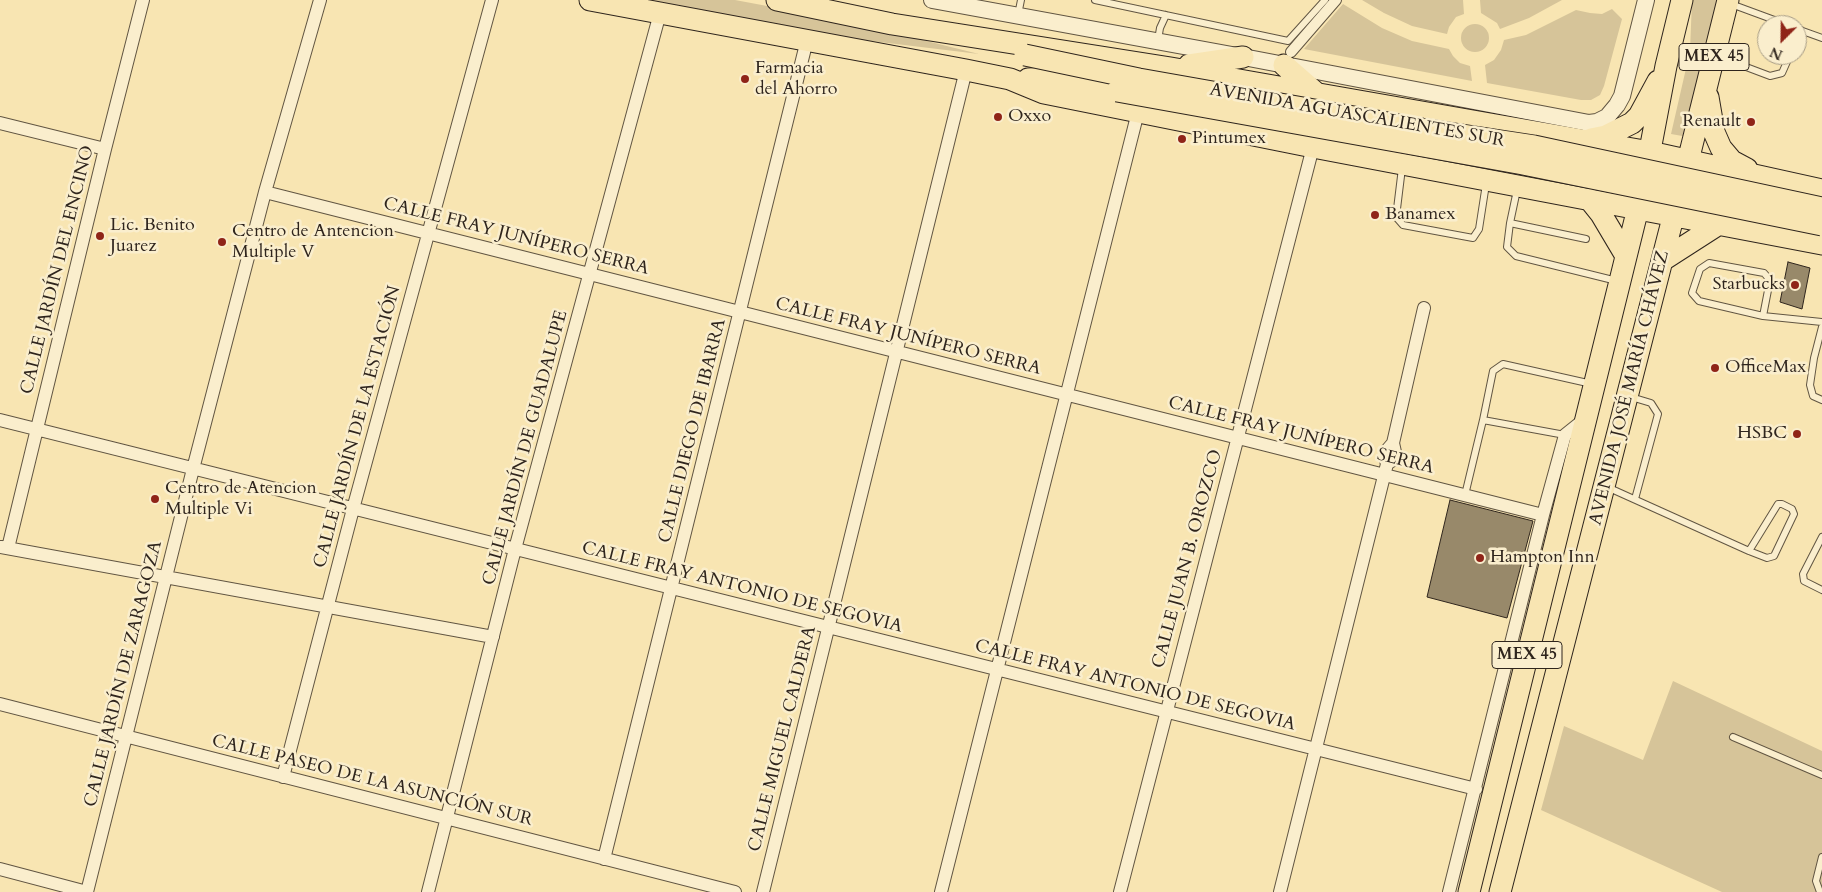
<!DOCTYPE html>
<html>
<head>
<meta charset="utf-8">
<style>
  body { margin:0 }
  #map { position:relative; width:1822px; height:892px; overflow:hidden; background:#f8e5b2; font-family:Cardo,serif }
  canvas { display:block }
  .north { position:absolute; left:1757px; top:15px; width:50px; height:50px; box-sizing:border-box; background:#faeecd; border:1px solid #a99e87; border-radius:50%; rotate:203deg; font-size:14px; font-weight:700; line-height:20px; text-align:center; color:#2f251d }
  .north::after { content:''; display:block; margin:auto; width:18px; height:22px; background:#8f2418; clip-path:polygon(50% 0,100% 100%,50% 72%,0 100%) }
</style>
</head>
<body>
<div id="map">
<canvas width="1822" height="892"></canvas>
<div class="north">N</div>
</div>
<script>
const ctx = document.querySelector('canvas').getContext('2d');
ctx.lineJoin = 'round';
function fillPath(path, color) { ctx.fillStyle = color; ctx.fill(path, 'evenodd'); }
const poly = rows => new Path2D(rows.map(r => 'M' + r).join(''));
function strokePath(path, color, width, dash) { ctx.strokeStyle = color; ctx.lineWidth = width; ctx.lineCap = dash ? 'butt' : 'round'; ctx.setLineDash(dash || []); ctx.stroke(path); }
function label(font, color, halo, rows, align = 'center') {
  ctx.font = font + ' Cardo,serif'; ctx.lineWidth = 5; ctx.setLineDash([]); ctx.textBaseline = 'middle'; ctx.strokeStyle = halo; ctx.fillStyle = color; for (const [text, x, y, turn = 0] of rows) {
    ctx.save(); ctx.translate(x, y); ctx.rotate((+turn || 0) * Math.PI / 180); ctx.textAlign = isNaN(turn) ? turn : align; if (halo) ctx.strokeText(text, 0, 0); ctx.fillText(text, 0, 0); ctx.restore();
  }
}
const green = poly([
  [637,0,735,0,842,20,979,54,838,37],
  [1362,0,1463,0,1464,14,1456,17,1449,27,1447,34,1412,26,1384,13],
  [1480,0,1562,0,1529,18,1500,29,1497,23,1481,13],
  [1692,0,1723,0,1688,137,1671,134,1690,51],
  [1343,4,1382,28,1412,41,1449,49,1453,56,1460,63,1470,66,1472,81,1304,49],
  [1612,9,1622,19,1604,86,1600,95,1591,100,1581,100,1487,83,1485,65,1494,60,1501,50,1504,40,1526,35,1576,10,1590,13,1602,14],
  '1461 38a14 14 0 1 1 28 0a14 14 0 1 1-28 0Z',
  [1673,681,1822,751,1822,892,1722,892,1541,810,1564,726,1643,760]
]);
const building = poly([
  [1788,262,1810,268,1802,309,1780,302,1788,262],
  [1450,500,1533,521,1507,618,1427,597,1450,500]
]);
const service = poly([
  [1095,0,1288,41,1325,0],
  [1731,4,1788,25],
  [1018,15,1021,0],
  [1797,29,1822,38],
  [1158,40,1160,28,1166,15],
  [1797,40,1801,30],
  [1717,56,1770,76,1782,73,1790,55],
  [1402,168,1396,217,1403,225,1473,238,1479,229,1486,184],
  [1517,190,1510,223,1586,239],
  [1510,223,1507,247,1516,256,1617,281],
  [1763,316,1770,280,1764,273,1709,263,1700,269,1692,293,1699,301,1763,316,1822,322],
  [1822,327,1814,358,1810,385,1813,396,1822,400],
  [1631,397,1651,403,1658,414,1635,499],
  [1483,420,1493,371,1503,364,1592,384],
  [1607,487,1749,551,1767,558,1774,556,1794,514,1792,509,1782,504,1778,504,1749,551],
  [1465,495,1483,420,1565,435],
  [1822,537,1803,574,1804,581,1822,590],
  [1733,737,1822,775],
  [1820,892,1816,881,1822,857]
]);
const pedestrian = poly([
  [1291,52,1336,0]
]);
const minor = poly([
  [0,123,105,149],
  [265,192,1543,515],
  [0,420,1476,789],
  [1387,464,1393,460,1395,452,1393,443,1424,308],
  [1,547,493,637],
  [8,548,105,149,143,0],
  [0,704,735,892],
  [283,777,353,509,492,0],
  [604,859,807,40],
  [0,869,87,892],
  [87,892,193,469,265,192,320,0],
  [428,892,515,549,660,13],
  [763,892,966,70],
  [941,892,1138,112],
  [1120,892,1313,147],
  [1280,892,1387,464,1385,457,1387,450,1393,443],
  [1449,892,1543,515,1565,435,1585,419]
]);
const tertiary = poly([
  [932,0,1243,57,1589,123,1597,122,1607,117,1617,105,1622,96,1646,0]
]);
const primary = poly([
  [590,0,966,70,1010,79,1044,93,1313,147,1822,244],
  [777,0,892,24,1171,68,1650,152,1822,190],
  [1189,65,1243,57],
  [1284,65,1316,93],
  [1028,79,1045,78,1117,91],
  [1708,97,1714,132,1721,148,1732,161,1747,169],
  [1591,139,1606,136,1632,123,1639,116,1658,81],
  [1647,166,1666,66,1682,0],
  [1685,173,1728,0],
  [1589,199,1601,214,1626,256],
  [1663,260,1719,224],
  [1469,892,1641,196],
  [1500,892,1677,202]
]);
const primaryBridge = poly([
  [1025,55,1139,79,1422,129,1534,146,1822,208],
  [1117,91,1523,164,1822,225]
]);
const markers = [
  [745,79,5,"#8f2418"],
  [998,117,5,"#8f2418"],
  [1751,122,5,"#8f2418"],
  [1182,139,5,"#8f2418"],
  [1375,215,5,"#8f2418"],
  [100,236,5,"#8f2418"],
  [222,242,5,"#8f2418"],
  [1795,285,5,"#8f2418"],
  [1715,368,5,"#8f2418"],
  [1797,434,5,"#8f2418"],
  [155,499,5,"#8f2418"],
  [1480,558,5,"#8f2418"]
];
const shields = [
  [1714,57,70],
  [1527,655,70]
];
const shieldNames = [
  ["MEX 45",1714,57],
  ["MEX 45",1527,655]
];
const poiNames = [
  ["Farmacia",755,69],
  ["del Ahorro",755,90],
  ["Oxxo",1008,117],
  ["Renault",1741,122,"right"],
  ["Pintumex",1192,139],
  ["Banamex",1385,215],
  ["Lic. Benito",110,226],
  ["Juarez",110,247],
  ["Centro de Antencion",232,232],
  ["Multiple V",232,253],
  ["Starbucks",1785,285,"right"],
  ["OfficeMax",1725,368],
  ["HSBC",1787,434,"right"],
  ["Centro de Atencion",165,489],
  ["Multiple Vi",165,510],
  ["Hampton Inn",1490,558]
];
const streetNames = [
  ["AVENIDA AGUASCALIENTES SUR",1357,116,10],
  ["CALLE FRAY JUNÍPERO SERRA",516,237,14],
  ["CALLE JARDÍN DEL ENCINO",58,270,-76],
  ["CALLE FRAY JUNÍPERO SERRA",908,337,14],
  ["AVENIDA JOSÉ MARÍA CHÁVEZ",1630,388,-76],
  ["CALLE JARDÍN DE LA ESTACIÓN",358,427,-75],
  ["CALLE DIEGO DE IBARRA",693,431,-76],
  ["CALLE FRAY JUNÍPERO SERRA",1301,436,14],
  ["CALLE JARDÍN DE GUADALUPE",526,448,-75],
  ["CALLE JUAN B. OROZCO",1188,559,-75],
  ["CALLE FRAY ANTONIO DE SEGOVIA",742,588,14],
  ["CALLE JARDÍN DE ZARAGOZA",124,674,-76],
  ["CALLE FRAY ANTONIO DE SEGOVIA",1135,686,14],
  ["CALLE MIGUEL CALDERA",783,739,-76],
  ["CALLE PASEO DE LA ASUNCIÓN SUR",372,781,14]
];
fillPath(green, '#d6c499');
fillPath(building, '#98896a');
strokePath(building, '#2f251d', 1);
strokePath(service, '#615542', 8);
strokePath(pedestrian, '#615542', 12);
strokePath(minor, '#615542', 14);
strokePath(tertiary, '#615542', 18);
strokePath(primary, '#2f251d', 23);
strokePath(service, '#faeecd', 6);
strokePath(pedestrian, '#faeecd', 10);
strokePath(minor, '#faeecd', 12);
strokePath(tertiary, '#faeecd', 16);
strokePath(primary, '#f8e5b2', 21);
strokePath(primaryBridge, '#2f251d', 23, []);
strokePath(primaryBridge, '#f8e5b2', 21);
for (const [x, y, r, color] of markers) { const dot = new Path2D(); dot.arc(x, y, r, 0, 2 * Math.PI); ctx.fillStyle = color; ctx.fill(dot); strokePath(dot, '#faeecd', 2); }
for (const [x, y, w] of shields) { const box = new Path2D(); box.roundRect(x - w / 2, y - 13.5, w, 27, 4); ctx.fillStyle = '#faeecd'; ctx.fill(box); strokePath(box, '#2f251d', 1); }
label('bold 16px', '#2f251d', null, shieldNames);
label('18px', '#2f251d', '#faeecd', poiNames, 'left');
label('18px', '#2f251d', '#faeecd', streetNames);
</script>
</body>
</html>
